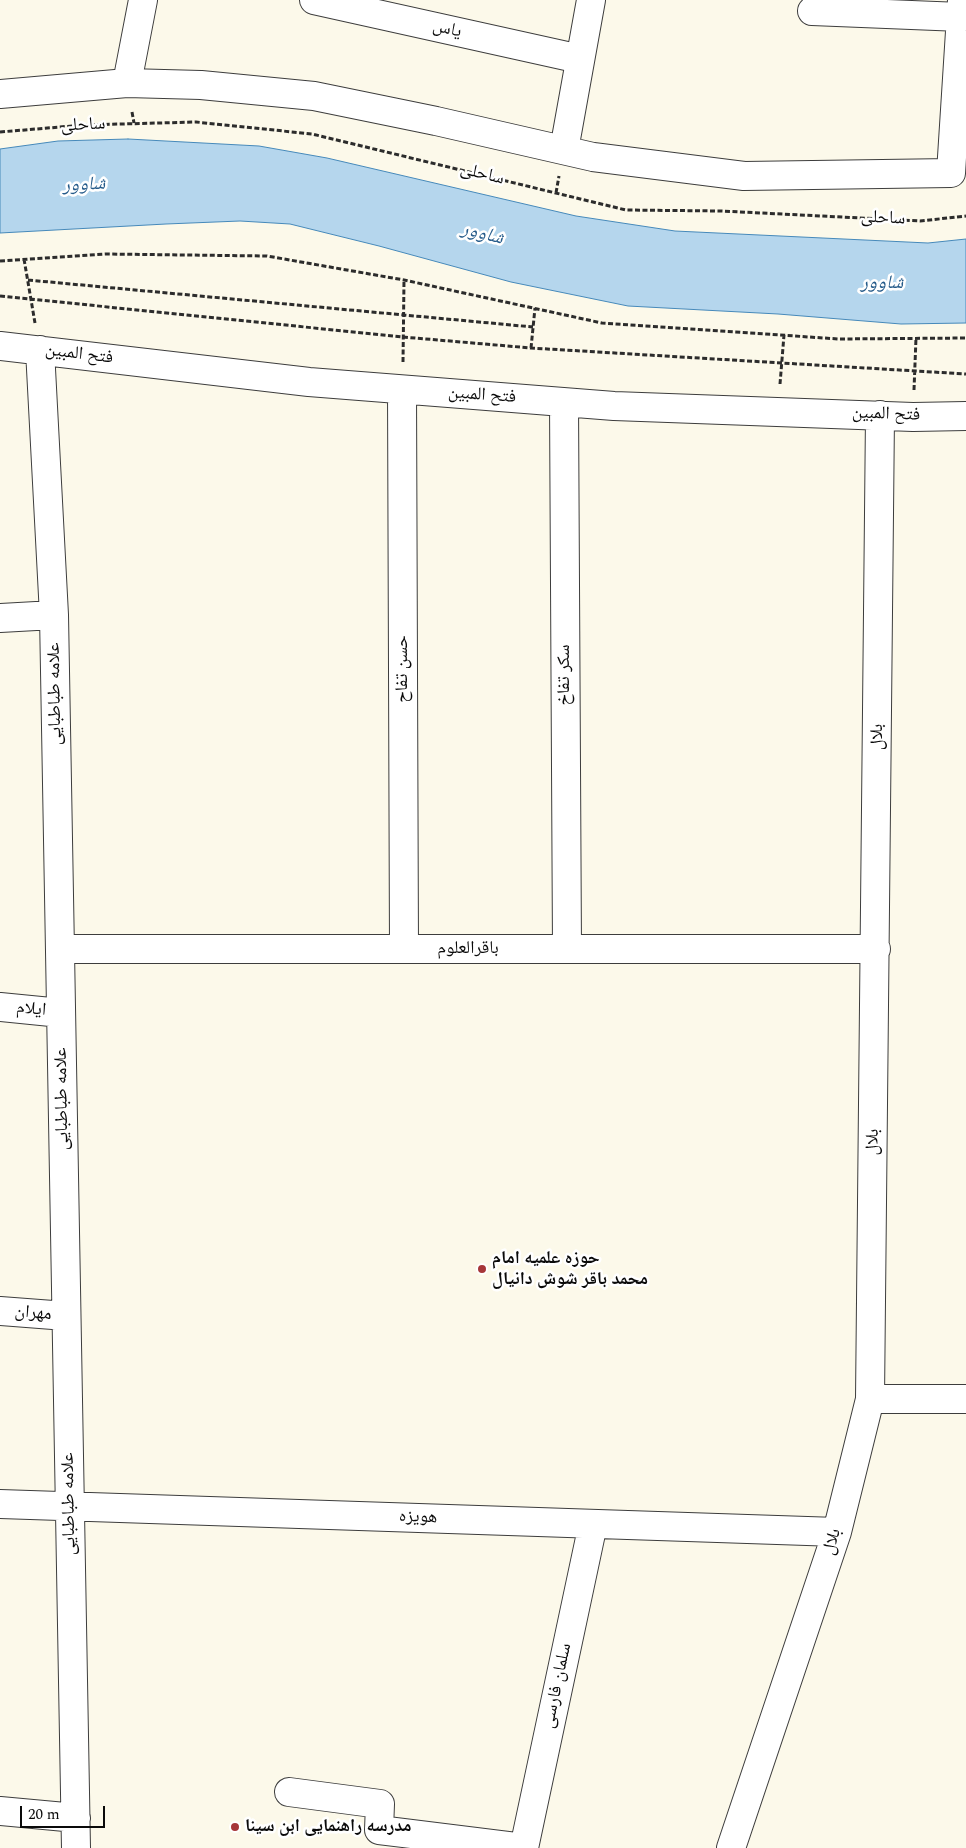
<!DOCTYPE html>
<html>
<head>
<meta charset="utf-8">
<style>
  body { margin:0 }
  #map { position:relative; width:966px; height:1848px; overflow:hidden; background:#fcf9ea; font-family:Spectral,serif }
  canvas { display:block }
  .scale { position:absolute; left:20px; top:1806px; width:85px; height:22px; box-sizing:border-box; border:2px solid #0a0a0a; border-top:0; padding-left:6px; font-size:15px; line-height:18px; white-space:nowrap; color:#0a0a0a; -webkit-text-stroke:4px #fff; paint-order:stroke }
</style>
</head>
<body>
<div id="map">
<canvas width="966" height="1848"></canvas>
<div class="scale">20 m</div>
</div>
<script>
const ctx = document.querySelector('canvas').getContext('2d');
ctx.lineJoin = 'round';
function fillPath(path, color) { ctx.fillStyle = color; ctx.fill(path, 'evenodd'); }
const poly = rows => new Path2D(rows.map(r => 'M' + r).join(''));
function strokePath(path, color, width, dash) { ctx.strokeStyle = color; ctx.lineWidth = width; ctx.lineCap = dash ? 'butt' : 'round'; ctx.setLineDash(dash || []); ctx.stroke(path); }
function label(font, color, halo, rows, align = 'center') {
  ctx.font = font + ' Spectral,"Noto Naskh Arabic",serif'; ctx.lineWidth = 5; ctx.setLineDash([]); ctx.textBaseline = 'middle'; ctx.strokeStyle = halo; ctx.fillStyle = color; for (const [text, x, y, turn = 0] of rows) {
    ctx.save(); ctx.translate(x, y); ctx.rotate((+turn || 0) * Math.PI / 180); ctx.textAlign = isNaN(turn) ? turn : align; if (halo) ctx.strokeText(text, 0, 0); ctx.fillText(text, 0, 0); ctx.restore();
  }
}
const water = poly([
  [128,139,259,146,327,158,576,216,675,231,928,243,966,239,966,323,901,324,778,314,628,306,511,282,379,246,290,224,240,221,166,224,0,233,0,149,58,141,128,139]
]);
const path = poly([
  [132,112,134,123],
  [0,132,84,125,196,122,312,134,626,210,721,211,920,221,966,216],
  [556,193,559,176],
  [24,259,35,323],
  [0,261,106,254,267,256,404,280,602,323,839,339,966,338],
  [28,280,533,327],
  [0,296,403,337,531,348,966,374],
  [531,348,535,308],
  [403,362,404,280],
  [780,384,784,335],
  [914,390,916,338]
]);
const minor = poly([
  [314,0,580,59],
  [812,11,961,17],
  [127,83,143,0],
  [0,94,127,83,201,85,314,96,436,121,593,157,744,176,951,173,962,0],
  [564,150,591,0],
  [0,346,309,382,614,406,913,417,966,416],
  [40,350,54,615,76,1848],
  [402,390,404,949],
  [564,402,567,949],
  [0,618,54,615],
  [60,949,876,949],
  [0,1007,61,1013],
  [0,1311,66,1316],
  [870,1399,966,1399],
  [0,1504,837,1532],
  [289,1792,380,1804,379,1830,524,1848],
  [0,1811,76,1818],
  [524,1848,593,1524],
  [731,1848,837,1532,870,1399,880,415]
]);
const markers = [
  [482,1269,5,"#a63638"],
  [235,1827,5,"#a63638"]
];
const streetNames = [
  ["یاس",447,30,13],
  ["ساحلی",83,126,-3],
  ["ساحلی",482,175,14],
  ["ساحلی",883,219,3],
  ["فتح المبین",79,355,7],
  ["فتح المبین",482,396,4],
  ["فتح المبین",886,415,2],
  ["حسن تفاح",403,669,-90],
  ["سکر تفاخ",565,675,-90],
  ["علامه طباطبایی",56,694,-91],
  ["بلال",878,737,-90],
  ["باقرالعلوم",468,949],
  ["ایلام",31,1010,5],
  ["علامه طباطبایی",63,1099,-91],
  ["بلال",874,1142,-89],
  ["مهران",33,1314,5],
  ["علامه طباطبایی",70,1504,-91],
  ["هویزه",418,1518,2],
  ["بلال",833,1542,-73],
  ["سلمان فارسی",558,1686,-78]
];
const poiNames = [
  ["حوزه علمیه امام",492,1259],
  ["محمد باقر شوش دانیال",492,1280],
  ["مدرسه راهنمایی ابن سینا",245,1827]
];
const waterNames = [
  ["شاوور",84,186,-3],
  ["شاوور",482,235,14],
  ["شاوور",882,284]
];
fillPath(water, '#b5d6ed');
strokePath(water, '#4689ba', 1);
strokePath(minor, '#3d3d3d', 30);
strokePath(path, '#2c2c2c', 3, [5, 2.5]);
strokePath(minor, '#fff', 28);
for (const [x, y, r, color] of markers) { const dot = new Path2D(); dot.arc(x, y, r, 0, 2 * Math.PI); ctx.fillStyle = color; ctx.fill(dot); strokePath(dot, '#fff', 2); }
label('18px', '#0a0a0a', '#fff', streetNames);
label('bold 18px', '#0a0a0a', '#fff', poiNames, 'left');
label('italic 19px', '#255b8a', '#fff', waterNames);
</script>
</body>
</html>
